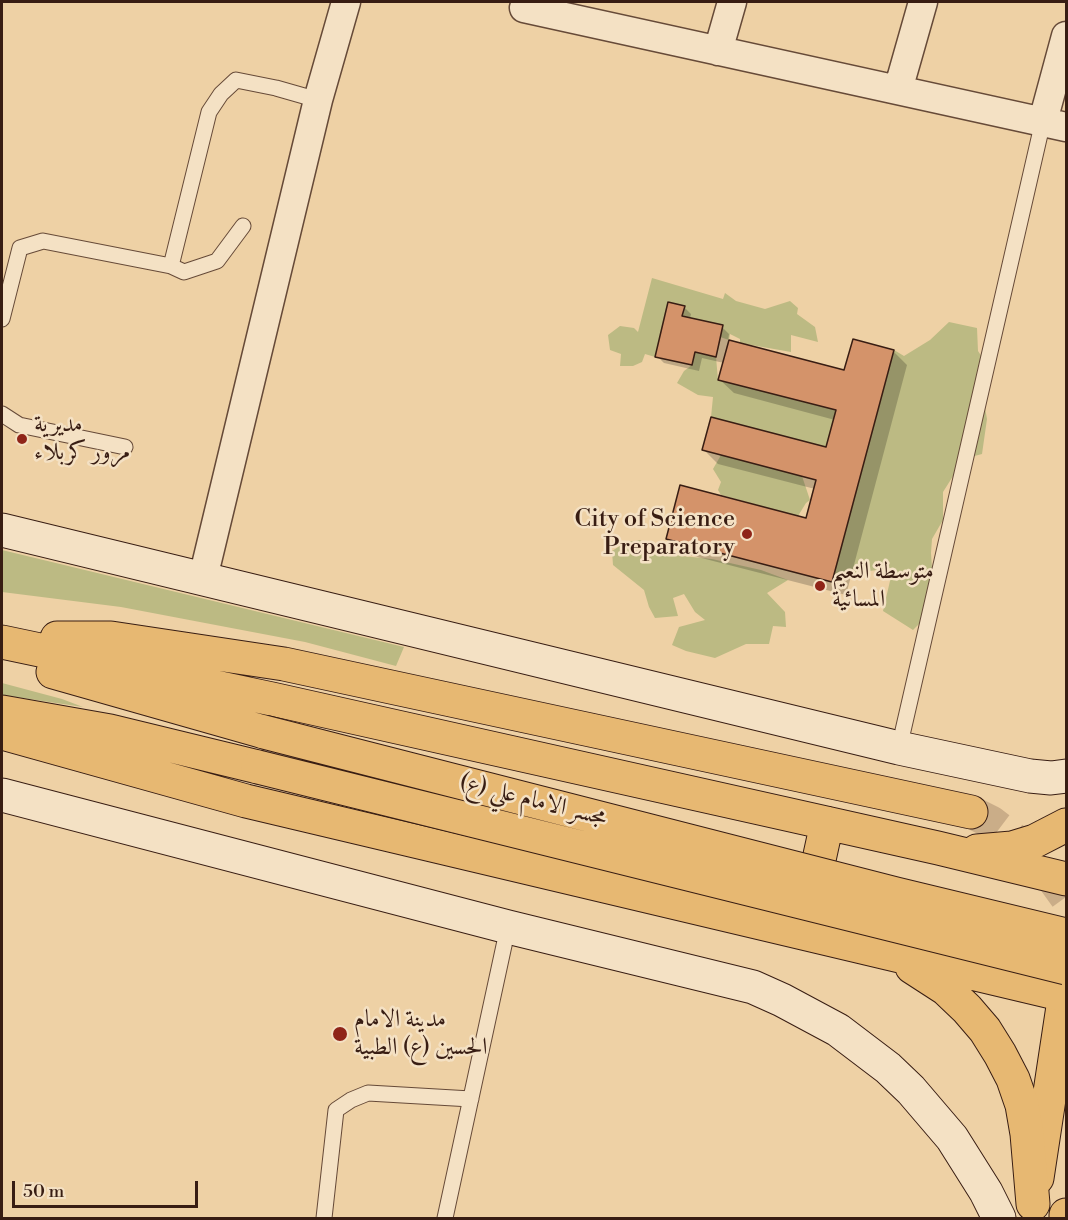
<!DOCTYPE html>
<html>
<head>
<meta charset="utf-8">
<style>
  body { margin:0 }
  #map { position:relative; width:1068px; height:1220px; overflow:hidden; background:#eed1a5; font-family:"Libre Bodoni",serif }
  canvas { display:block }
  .frame { position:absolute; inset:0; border:3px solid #381d13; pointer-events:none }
  .scale { position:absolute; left:12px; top:1181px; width:186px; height:27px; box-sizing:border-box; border:3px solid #381d13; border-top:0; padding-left:8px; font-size:18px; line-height:21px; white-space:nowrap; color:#381d13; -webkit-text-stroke:4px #f4e1c4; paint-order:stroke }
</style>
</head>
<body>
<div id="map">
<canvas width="1068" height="1220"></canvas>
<div class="frame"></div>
<div class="scale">50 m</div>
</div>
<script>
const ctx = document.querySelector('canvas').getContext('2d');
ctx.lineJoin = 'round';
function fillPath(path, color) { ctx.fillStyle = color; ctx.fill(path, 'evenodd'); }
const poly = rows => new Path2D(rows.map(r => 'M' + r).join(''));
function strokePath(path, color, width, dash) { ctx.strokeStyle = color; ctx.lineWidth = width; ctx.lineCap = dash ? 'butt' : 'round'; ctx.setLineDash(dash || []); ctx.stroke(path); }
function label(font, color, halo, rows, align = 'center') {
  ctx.font = font + ' "Libre Bodoni",Amiri,serif'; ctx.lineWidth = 5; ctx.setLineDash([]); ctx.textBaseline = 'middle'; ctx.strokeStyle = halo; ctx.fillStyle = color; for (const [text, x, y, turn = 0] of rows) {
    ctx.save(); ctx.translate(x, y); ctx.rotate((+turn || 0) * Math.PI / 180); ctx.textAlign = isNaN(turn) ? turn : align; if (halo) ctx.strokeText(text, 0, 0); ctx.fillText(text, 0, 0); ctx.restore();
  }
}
const green = poly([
  [652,278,723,299,725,293,736,301,765,309,790,301,798,308,797,314,815,327,818,342,791,335,791,352,740,343,740,339,730,334,729,340,720,337,723,325,682,316,684,306,668,302,655,357,645,354,642,362,633,366,620,366,621,354,610,350,608,335,620,326,634,328,638,332],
  [949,322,977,328,978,351,986,363,984,402,987,419,982,454,967,458,955,473,943,492,943,520,932,539,931,553,932,568,942,588,938,605,913,630,883,611,893,568,854,573,832,582,894,350,904,356,930,340],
  [695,352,716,357,718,380,836,410,826,447,711,417,713,397,698,395,677,383,684,371,692,365],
  [721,455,802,476,810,500,806,503,798,516,721,495,718,490,721,482,713,469],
  [640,540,658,551,682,556,712,559,761,570,788,580,767,593,785,612,786,627,773,626,769,644,746,644,715,658,686,651,672,645,679,627,705,620,695,612,684,594,673,598,678,616,655,618,649,607,644,590,613,565,612,551,626,542],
  [2,550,404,647,396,666,305,642,121,607,2,592],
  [2,683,62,699,83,707,2,695]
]);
const shadow = poly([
  [684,307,691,314,690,319,722,327,729,334,728,341,845,372,893,351,907,365,846,595,682,553,668,538,807,520,815,489,718,464,704,450,827,449,835,420,734,393,719,379,724,363,702,358,699,371,664,363,657,356]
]);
const building = poly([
  [668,302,685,306,682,316,723,325,716,357,695,352,692,365,655,357,668,302],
  [853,339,894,350,832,582,666,539,680,485,806,518,816,480,702,450,711,417,826,447,836,410,718,380,729,340,844,370,853,339]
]);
const trunkTunnel = poly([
  [971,812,991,822,1027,849,1043,865,1066,897]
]);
const service = poly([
  [243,226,217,261,184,272,171,266,209,112,221,94,236,80,276,88,318,100],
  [2,319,20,248,43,241,171,266],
  [2,414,19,425,125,447],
  [899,748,1043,121],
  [324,1218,336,1110,351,1100,368,1093,471,1099],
  [445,1218,508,927]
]);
const minor = poly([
  [526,2,524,8,1066,127],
  [718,51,732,2],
  [898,90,923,2],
  [1043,121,1066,36],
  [203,578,318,100,346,2]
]);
const secondary = poly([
  [2,530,899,748,1030,776,1051,778,1066,776],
  [2,795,508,927,753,987,782,1000,838,1030,888,1068,911,1090,952,1138,986,1192,999,1218]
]);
const primary = poly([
  [1037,1178,1066,987]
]);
const trunk = poly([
  [57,638,111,638,284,664,971,812],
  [2,642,272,699,938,848,1066,879],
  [53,672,264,732],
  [2,712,110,731,258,767],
  [2,733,246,801,1064,995],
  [977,851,1012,848,1035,841,1066,825],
  [810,901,827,823],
  [912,967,946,989,967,1009,985,1030,1000,1054,1013,1079,1022,1105,1027,1134,1033,1204],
  [1066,1218,1066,1215]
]);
const trunkBridge = poly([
  [264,732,896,894,1066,935],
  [258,767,1066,968]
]);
const markers = [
  [22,439,6,"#8f2418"],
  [747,534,6,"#8f2418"],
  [820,586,6,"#8f2418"],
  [340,1034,8,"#8f2418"]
];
const poiNames = [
  ["مديرية",34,425],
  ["مرور كربلاء",34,453],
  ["City of Science",735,520,"right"],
  ["Preparatory",735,548,"right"],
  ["متوسطة النعيم",832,572],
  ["المسائية",832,600],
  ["مدينة الامام",354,1020],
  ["الحسين (ع) الطبية",354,1048]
];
const streetNames = [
  ["مجسر الامام علي (ع)",533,801,14]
];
fillPath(green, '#bcba83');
fillPath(shadow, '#0003');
fillPath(building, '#d4936a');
strokePath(building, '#381d13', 1.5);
strokePath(trunkTunnel, '#caad88', 33, [33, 16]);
strokePath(service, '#664a38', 17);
strokePath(minor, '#664a38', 31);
strokePath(secondary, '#381d13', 35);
strokePath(primary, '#381d13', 35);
strokePath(trunk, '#381d13', 35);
strokePath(service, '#f4e1c4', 15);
strokePath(minor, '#f4e1c4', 28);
strokePath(secondary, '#f4e1c4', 33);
strokePath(primary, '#e7b872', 33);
strokePath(trunk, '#e7b872', 33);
strokePath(trunkBridge, '#381d13', 35, []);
strokePath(trunkBridge, '#e7b872', 33);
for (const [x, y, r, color] of markers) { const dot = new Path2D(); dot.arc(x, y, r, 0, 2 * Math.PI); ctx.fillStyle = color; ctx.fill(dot); strokePath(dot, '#f4e1c4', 2); }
label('24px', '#381d13', '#f4e1c4', poiNames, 'left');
label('24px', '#381d13', '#f4e1c4', streetNames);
</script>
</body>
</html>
